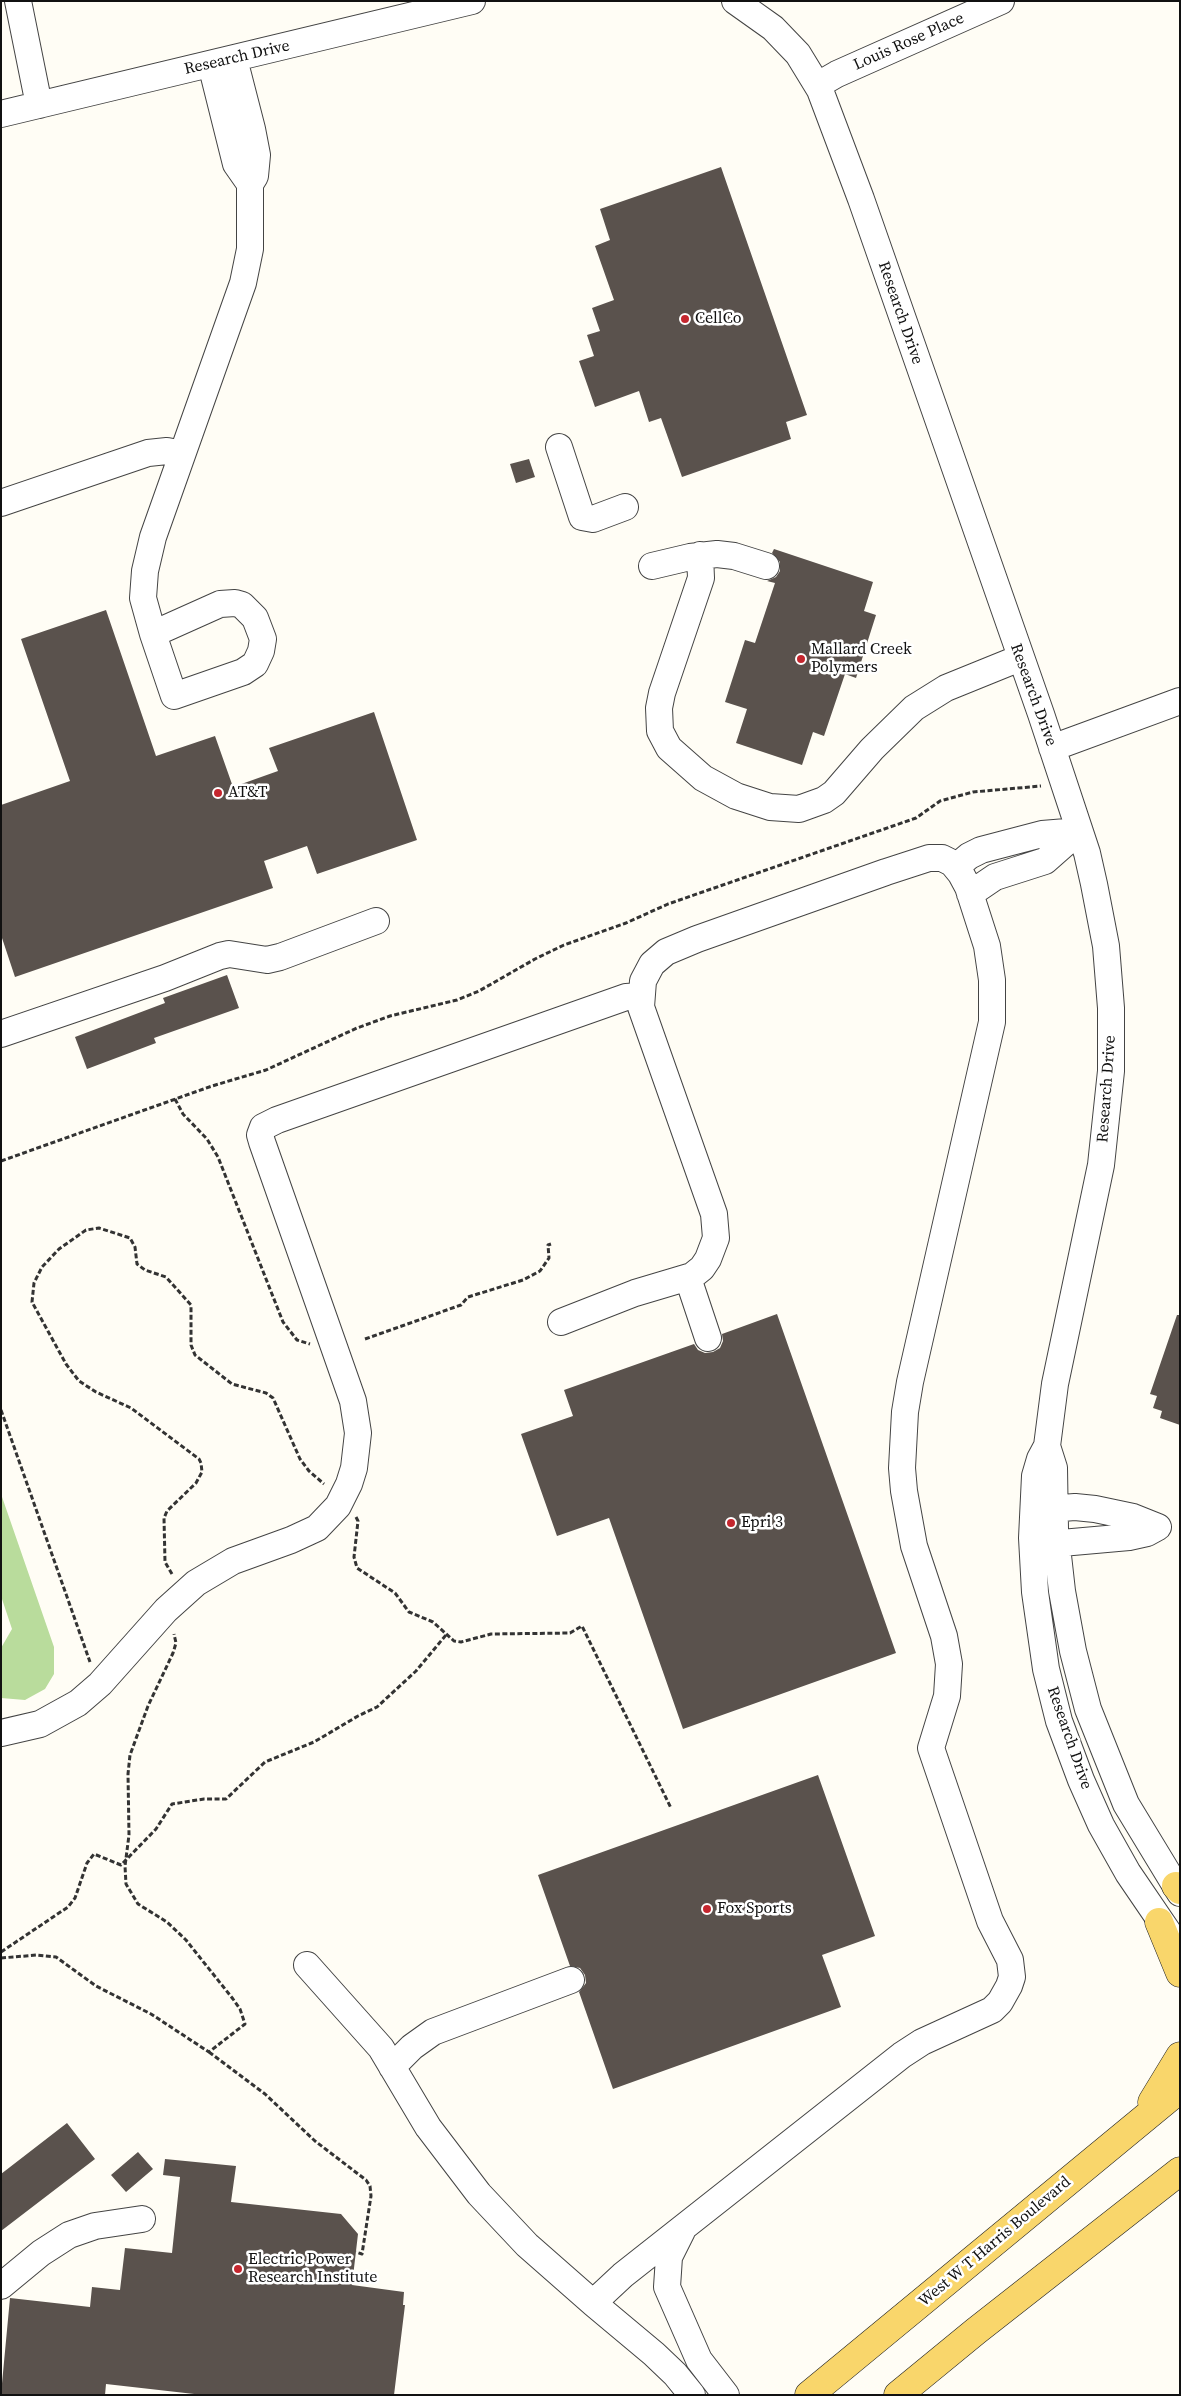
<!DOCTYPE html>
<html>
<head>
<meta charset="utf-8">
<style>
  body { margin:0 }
  #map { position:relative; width:1181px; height:2396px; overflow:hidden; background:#fffdf5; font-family:"Source Serif 4",serif }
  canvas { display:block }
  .frame { position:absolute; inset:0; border:2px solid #111; pointer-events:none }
</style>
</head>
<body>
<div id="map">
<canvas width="1181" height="2396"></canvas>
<div class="frame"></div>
</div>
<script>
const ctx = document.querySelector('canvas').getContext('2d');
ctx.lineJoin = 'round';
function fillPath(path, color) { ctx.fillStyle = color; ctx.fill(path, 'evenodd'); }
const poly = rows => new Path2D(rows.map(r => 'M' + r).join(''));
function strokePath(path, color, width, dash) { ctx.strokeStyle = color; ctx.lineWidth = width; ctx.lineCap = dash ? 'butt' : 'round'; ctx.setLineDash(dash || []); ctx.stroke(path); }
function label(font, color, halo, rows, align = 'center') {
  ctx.font = font + ' "Source Serif 4",serif'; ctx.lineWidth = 5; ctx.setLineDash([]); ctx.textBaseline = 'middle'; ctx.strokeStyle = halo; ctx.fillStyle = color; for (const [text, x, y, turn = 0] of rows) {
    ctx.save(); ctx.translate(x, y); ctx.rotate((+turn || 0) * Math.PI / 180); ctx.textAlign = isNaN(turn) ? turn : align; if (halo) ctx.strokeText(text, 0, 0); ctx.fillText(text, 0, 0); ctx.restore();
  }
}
const forest = poly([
  [1,1494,54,1647,54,1674,45,1689,25,1700,1,1698,1,1648,12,1629,1,1596]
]);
const building = poly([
  [721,167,807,415,786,422,791,439,682,477,661,418,649,422,639,391,595,407,579,361,594,356,587,335,600,331,592,308,614,300,595,246,610,240,600,209],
  [529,459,535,477,516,483,510,464],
  [774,549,873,582,864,611,876,615,856,678,845,674,824,736,813,732,802,765,736,743,747,709,725,702,745,640,755,643,775,583,767,581,776,577,780,571,780,562,772,553],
  [106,610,156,756,215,736,233,787,278,771,269,748,374,712,417,840,317,874,307,846,264,861,273,888,15,977,1,935,1,805,70,781,21,639],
  [227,975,239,1008,154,1038,156,1043,87,1069,75,1037,165,1003,163,998],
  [777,1314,896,1653,683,1729,609,1518,557,1536,521,1434,573,1416,564,1390,694,1344,698,1350,705,1353,713,1352,720,1348,723,1341,722,1334],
  [1177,1315,1180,1315,1180,1425,1160,1418,1162,1411,1153,1408,1157,1396,1150,1394],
  [818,1775,875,1936,822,1955,841,2007,613,2089,579,1992,586,1983,585,1975,580,1968,570,1966,538,1875],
  [67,2123,95,2159,1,2231,1,2174],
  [138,2152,153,2169,126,2192,111,2175],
  [165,2159,236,2166,231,2202,341,2214,358,2234,352,2285,404,2292,403,2305,405,2305,394,2395,203,2395,106,2384,105,2395,1,2394,10,2298,90,2307,92,2287,120,2290,125,2248,172,2253,180,2177,163,2175]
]);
const path = poly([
  [175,1099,183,1114,207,1139,218,1157,283,1322,297,1340,310,1344],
  [1,1161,212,1086,266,1070,357,1028,390,1016,457,1000,479,991,535,959,564,945,626,923,668,904,916,818,940,801,973,792,1041,786],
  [365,1339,461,1305,468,1297,523,1280,540,1271,549,1258,548,1245,551,1244],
  [1,1410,90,1662],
  [356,1517,358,1521,354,1557,357,1568,395,1593,409,1612,433,1622,454,1641,461,1642,491,1634,570,1633,582,1626,671,1808],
  [172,1574,165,1562,164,1518,167,1511,196,1483,202,1472,201,1463,199,1459,131,1408,96,1392,79,1381,66,1364,32,1302,34,1283,42,1267,59,1249,86,1230,99,1228,130,1238,135,1247,137,1264,145,1270,166,1277,191,1305,191,1345,195,1355,232,1384,266,1393,273,1398,300,1459,309,1471,324,1484],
  [1,1952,68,1907,75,1898,87,1863,94,1854,121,1865,156,1829,172,1804,204,1799,226,1799,265,1762,314,1742,358,1716,377,1707,416,1671,446,1635],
  [1,1958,37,1955,56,1957,96,1986,151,2014,209,2052,245,2024,240,2009,233,1999,186,1940,167,1922,138,1904,126,1884,125,1866,129,1835,128,1774,130,1755,148,1706,173,1653,176,1643,174,1634],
  [209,2052,265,2094,315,2141,366,2180,370,2186,371,2196,362,2254,356,2252]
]);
const minor = poly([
  [18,1,39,105],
  [735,1,773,28,798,54,820,90,861,199,1041,714,1087,853,1094,884,1106,946,1111,1008,1111,1071,1101,1165,1055,1384,1047,1446,1040,1459,1035,1476,1032,1538,1035,1592,1046,1669,1059,1721,1081,1780,1101,1825,1128,1873,1173,1939],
  [211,64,236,164,250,184,255,176,257,155,252,129,234,59],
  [818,85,837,74,1001,1],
  [1,114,472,1],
  [559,447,582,517,593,519,625,507],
  [1,503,148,453,167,451,182,454],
  [700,555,701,578,662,693,659,708,660,731,669,748,703,778,736,796,770,807,799,809,824,800,834,793,872,749,914,708,946,688,1020,658],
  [652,566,690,557,717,554,734,556,766,566],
  [153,634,220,604,235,603,242,605,255,618,263,639,261,651,255,664,243,672,174,696,153,634,143,598,145,571,153,537,243,283,250,249,250,184],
  [1052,748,1180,701],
  [956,867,969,856,981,850,1042,834,1079,831,1045,861,995,877,970,894],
  [1,1034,165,978,220,956,229,954,267,960,280,957,376,921],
  [688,1278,708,1338],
  [1047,1446,1054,1468,1055,1529,1062,1591,1073,1651,1088,1709,1126,1804,1180,1893],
  [1036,1510,1075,1507,1095,1509,1133,1517,1158,1527,1147,1533,1129,1537,1039,1545],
  [1,1733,40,1724,78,1703,100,1684,166,1610,196,1583,233,1561,291,1540,317,1528,338,1506,349,1484,354,1468,358,1433,353,1401,262,1142,260,1135,263,1127,277,1120,626,997,641,996],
  [307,1965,381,2048,428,2127,479,2194,527,2245,593,2303,623,2275,902,2055,922,2042,992,2010,1000,2002,1009,1986,1012,1977,1010,1960,990,1921,931,1748,947,1696,949,1664,944,1636,914,1546,904,1491,902,1468,905,1412,910,1382,992,1022,992,980,987,946,968,887,961,874,952,863,942,858,929,858,886,872,697,939,666,952,652,964,643,981,641,1007,714,1214,716,1238,708,1259,702,1268,692,1276,635,1293,561,1322],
  [392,2067,412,2047,433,2032,571,1980],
  [682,2231,669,2257,667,2287,699,2360,726,2395],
  [1,2286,41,2253,69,2235,95,2226,142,2219],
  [593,2303,654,2354,675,2374,692,2395]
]);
const major = poly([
  [1176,1886,1180,1890],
  [1159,1922,1180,1973],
  [1152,2102,1180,2056],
  [809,2395,1180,2089],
  [898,2395,976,2331,1180,2171]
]);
const markers = [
  [685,319,5,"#c4262e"],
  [801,659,5,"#c4262e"],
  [218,793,5,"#c4262e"],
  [731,1523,5,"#c4262e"],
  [707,1909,5,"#c4262e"],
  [238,2269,5,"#c4262e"]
];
const streetNames = [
  ["Louis Rose Place",909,42,-24],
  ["Research Drive",237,58,-13],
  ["Research Drive",900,313,71],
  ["Research Drive",1033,695,70],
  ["Research Drive",1107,1089,-86],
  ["Research Drive",1069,1738,71],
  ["West W T Harris Boulevard",995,2242,-40]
];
const poiNames = [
  ["CellCo",695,319],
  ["Mallard Creek",811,650],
  ["Polymers",811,668],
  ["AT&T",228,793],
  ["Epri 3",741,1523],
  ["Fox Sports",717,1909],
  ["Electric Power",248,2260],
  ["Research Institute",248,2278]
];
fillPath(forest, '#b9dc9c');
fillPath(building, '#5a524d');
strokePath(minor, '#444', 28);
strokePath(major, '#222', 29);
strokePath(path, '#333', 3, [5, 2.5]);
strokePath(minor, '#fff', 26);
strokePath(major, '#f9d66b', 28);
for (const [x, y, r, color] of markers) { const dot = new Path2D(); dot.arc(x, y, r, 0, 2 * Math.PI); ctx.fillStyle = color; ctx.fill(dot); strokePath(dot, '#fff', 2); }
label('16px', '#111', '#fff', streetNames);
label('16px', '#111', '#fff', poiNames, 'left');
</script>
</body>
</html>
